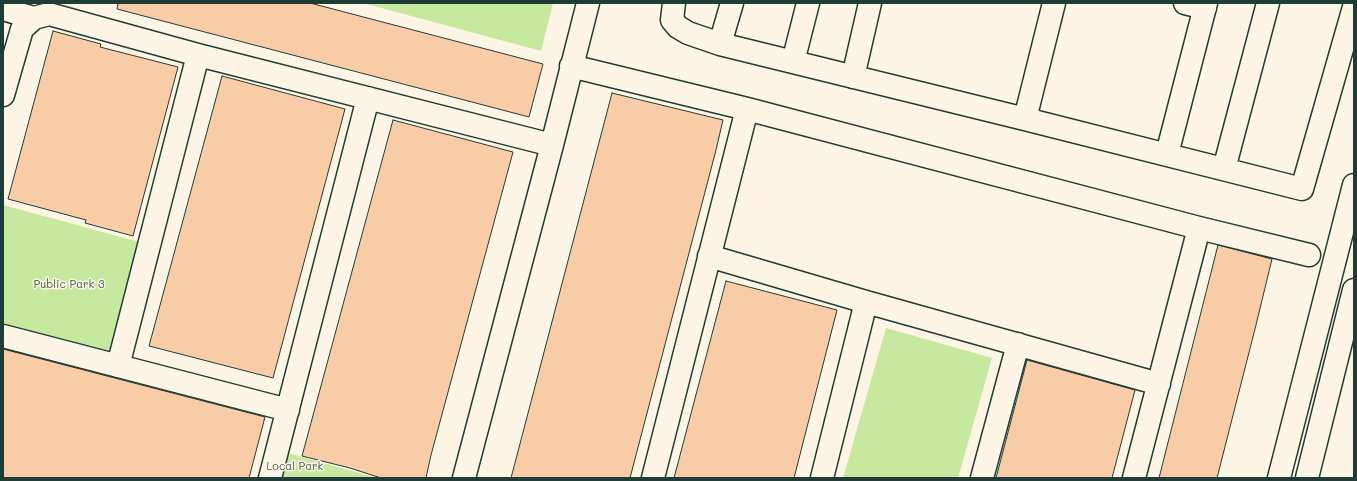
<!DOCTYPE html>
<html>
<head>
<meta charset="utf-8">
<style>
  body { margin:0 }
  #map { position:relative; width:1357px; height:481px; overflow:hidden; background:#fcf5e5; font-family:Mali,sans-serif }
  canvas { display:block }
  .frame { position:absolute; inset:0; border:4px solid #1f3d34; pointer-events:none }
</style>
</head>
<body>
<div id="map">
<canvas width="1357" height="481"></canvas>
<div class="frame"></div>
</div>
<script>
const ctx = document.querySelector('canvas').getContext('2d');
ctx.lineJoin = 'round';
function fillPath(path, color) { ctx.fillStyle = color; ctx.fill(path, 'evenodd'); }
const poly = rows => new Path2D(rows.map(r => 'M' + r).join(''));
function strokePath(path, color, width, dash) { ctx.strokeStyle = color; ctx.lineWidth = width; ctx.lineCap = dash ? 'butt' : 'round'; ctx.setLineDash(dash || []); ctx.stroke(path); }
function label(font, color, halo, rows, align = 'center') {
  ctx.font = font + ' Mali,sans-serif'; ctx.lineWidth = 3; ctx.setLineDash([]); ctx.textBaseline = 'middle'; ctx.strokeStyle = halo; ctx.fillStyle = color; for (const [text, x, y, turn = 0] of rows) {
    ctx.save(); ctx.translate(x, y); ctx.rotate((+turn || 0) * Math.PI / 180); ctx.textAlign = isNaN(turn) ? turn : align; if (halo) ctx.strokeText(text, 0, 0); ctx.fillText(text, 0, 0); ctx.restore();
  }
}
const green = poly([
  [363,3,553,3,541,51],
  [3,205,143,243,115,360,3,330],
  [886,328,992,358,958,478,843,478],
  [284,452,377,478,278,478]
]);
const building = poly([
  [118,3,310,3,543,64,529,117,117,9,118,3],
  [53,31,101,44,100,47,178,67,133,236,85,223,86,220,8,199,53,31],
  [222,76,345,109,273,378,149,346,222,76],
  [612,93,723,120,716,150,630,478,511,478,612,93],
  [393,120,513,152,431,455,426,478,381,478,350,468,302,456,393,120],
  [1218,245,1272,259,1256,325,1217,478,1159,478,1218,245],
  [726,281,837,310,794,478,674,478,726,281],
  [3,349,265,417,249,478,3,478,3,349],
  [1027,360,1135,390,1112,478,996,478,1027,360]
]);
const minor = poly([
  [674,3,672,20,678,27,688,33,720,44,1025,119,1302,189,1354,7],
  [1185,3,1205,8],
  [3,9,34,18],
  [720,44,732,3],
  [793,62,808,3],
  [571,66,747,109,1199,228,1309,255],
  [853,77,870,3],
  [3,95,22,29,34,18,49,14,198,55,552,145],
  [1025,119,1054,3],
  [1167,154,1206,3],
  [1224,169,1268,3],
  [709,256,866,302,1159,384],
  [3,336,288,410],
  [118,366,198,55],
  [270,478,368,98],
  [464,478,552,145,588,3],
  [653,478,747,109],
  [822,478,866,302],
  [982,478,1018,344],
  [1134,478,1199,228]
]);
const secondary = poly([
  [1279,478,1354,185],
  [1307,478,1354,290]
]);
const parkNames = [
  ["Public Park 3",69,285],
  ["Local Park",295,467]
];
fillPath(green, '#c8e79f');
fillPath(building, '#f7cca6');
strokePath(building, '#1f3d34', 1);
strokePath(minor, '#1f3d34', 25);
strokePath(secondary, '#1f3d34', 25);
strokePath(minor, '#fcf5e5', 22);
strokePath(secondary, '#fcf5e5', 22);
label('11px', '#415f49', '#fcf5e5', parkNames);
</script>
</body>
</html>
